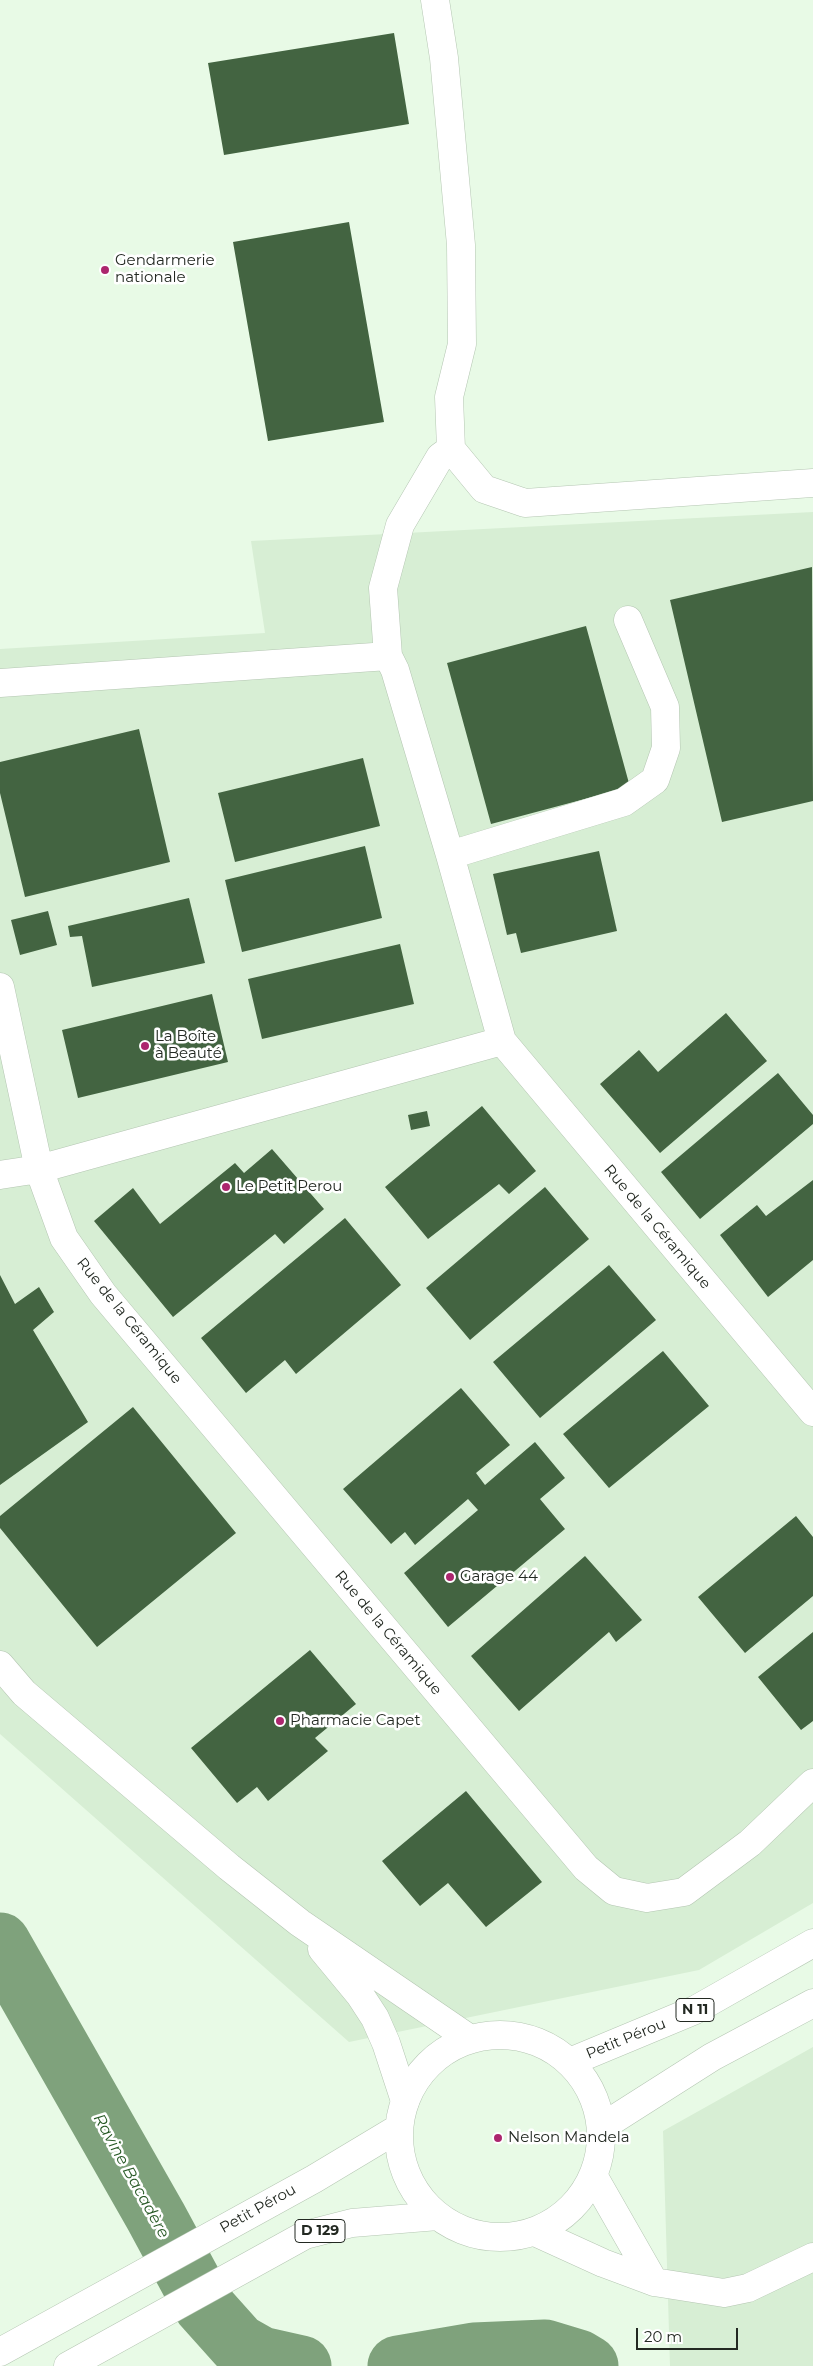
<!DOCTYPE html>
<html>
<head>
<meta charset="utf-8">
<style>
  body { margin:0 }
  #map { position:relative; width:813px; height:2366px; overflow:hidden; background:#e8fae6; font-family:Montserrat,sans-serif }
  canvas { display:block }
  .scale { position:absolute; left:636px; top:2328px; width:102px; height:22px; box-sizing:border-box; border:2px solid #232922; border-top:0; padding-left:6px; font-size:15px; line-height:18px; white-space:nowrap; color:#232922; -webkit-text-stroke:4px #fff; paint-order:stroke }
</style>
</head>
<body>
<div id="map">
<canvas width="813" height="2366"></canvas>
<div class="scale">20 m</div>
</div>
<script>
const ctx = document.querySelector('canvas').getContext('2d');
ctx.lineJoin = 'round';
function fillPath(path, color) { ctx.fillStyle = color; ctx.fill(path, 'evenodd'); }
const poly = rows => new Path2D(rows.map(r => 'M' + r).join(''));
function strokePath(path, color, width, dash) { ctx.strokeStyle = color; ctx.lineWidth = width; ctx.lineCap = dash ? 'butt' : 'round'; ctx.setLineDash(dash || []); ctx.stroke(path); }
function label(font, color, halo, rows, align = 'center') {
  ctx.font = font + ' Montserrat,sans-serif'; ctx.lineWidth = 5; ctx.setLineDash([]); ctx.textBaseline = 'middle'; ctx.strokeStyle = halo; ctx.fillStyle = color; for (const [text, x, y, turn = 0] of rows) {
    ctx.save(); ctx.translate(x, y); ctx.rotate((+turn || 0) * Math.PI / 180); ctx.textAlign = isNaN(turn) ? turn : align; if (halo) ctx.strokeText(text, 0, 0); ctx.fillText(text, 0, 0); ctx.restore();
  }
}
const built = poly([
  [813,512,813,1903,699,1970,349,2042,0,1734,0,649,265,633,251,541],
  [813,2047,813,2366,670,2366,663,2131]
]);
const river = poly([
  [0,1943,156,2217,204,2306,238,2344,261,2357,301,2366],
  [398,2366,474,2353,545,2350,578,2360,588,2366]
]);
const building = poly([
  [394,33,409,124,224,155,208,63],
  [349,222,384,422,268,441,233,242],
  [812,567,813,801,722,822,670,600],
  [586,626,630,787,491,824,447,663],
  [139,729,170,862,25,897,0,793,0,762],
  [363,758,380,826,235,862,218,793],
  [365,846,382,918,242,952,225,880],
  [599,851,617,931,521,953,516,933,507,935,493,874],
  [189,898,205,963,92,987,82,936,70,937,68,926],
  [48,911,57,945,20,955,11,920],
  [400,944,414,1004,262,1039,248,979],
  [212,994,228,1062,78,1098,62,1030],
  [726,1013,767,1061,660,1153,600,1084,639,1050,658,1072],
  [778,1073,813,1115,813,1124,700,1219,661,1172],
  [482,1106,536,1171,509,1194,499,1184,428,1239,385,1187],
  [427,1111,430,1126,411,1130,408,1115],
  [272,1149,324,1209,284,1244,275,1234,173,1317,94,1221,133,1188,160,1224,235,1163,244,1173],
  [813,1180,813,1260,768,1297,720,1235,757,1205,766,1216],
  [545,1187,589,1239,470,1340,426,1288],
  [345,1218,401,1285,296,1374,285,1360,246,1393,201,1338],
  [609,1265,656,1320,540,1418,493,1362],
  [0,1275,15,1304,39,1287,54,1312,33,1330,88,1422,0,1485],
  [663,1351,709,1406,609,1488,563,1434],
  [461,1388,510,1445,476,1473,485,1485,535,1442,565,1478,540,1499,565,1529,448,1627,404,1573,478,1510,468,1499,415,1545,405,1532,391,1544,343,1489],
  [133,1407,236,1533,97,1647,0,1528,0,1516],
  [796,1516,813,1537,813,1596,745,1653,698,1597],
  [585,1556,642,1620,616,1642,609,1632,519,1711,471,1656],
  [813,1632,813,1721,801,1730,758,1677],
  [310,1650,356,1704,315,1738,328,1751,268,1801,257,1787,237,1803,191,1748],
  [466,1791,542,1882,486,1927,448,1883,420,1906,382,1861]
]);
const minor = poly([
  [435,0,444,58,461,245,462,344,449,397,451,449,484,489,525,503,813,483],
  [451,449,440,457,400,525,383,588,388,656,395,670,450,855,502,1041,813,1412],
  [0,683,388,656],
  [450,855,624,802,655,780,666,748,665,707,628,620],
  [0,987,39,1169,64,1238,103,1294,586,1868,614,1891,647,1898,684,1892,750,1843,813,1783],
  [0,1175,39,1169,502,1041],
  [0,1665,24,1693,229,1867,300,1923,470,2039],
  [322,1949,360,1995,375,2018,386,2043,405,2101],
  [594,2177,654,2282],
  [535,2232,603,2263,654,2282,724,2293,748,2288,813,2257]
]);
const highway = poly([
  '399 2136a101 101 0 1 1 202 0a101 101 0 1 1-202 0Z',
  [570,2062,695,2010,813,1943],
  [602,2127,712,2057,813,2003],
  [0,2352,314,2179,399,2128],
  [68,2366,305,2235,352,2223,438,2216]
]);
const markers = [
  [105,270,5,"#ac266e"],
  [145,1046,5,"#ac266e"],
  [226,1187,5,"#ac266e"],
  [450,1577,5,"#ac266e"],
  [280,1721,5,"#ac266e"],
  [498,2138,5,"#ac266e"]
];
const shields = [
  [695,2010,38],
  [320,2231,50]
];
const shieldNames = [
  ["N 11",695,2010],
  ["D 129",320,2231]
];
const poiNames = [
  ["Gendarmerie",115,261],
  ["nationale",115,278],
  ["La Boîte",155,1037],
  ["à Beauté",155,1054],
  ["Le Petit Perou",236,1187],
  ["Garage 44",460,1577],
  ["Pharmacie Capet",290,1721],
  ["Nelson Mandela",508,2138]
];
const streetNames = [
  ["Rue de la Céramique",657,1227,50],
  ["Rue de la Céramique",129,1321,51],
  ["Rue de la Céramique",388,1633,50],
  ["Petit Pérou",626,2039,-22],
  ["Petit Pérou",258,2209,-29]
];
const waterNames = [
  ["Ravine Bacadère",131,2176,61]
];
fillPath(built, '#d7eed4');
strokePath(river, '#7fa27c', 61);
fillPath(building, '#436441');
strokePath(minor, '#b4c6b2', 29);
strokePath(highway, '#b4c6b2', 29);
strokePath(minor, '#fff', 28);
strokePath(highway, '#fff', 28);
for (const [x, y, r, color] of markers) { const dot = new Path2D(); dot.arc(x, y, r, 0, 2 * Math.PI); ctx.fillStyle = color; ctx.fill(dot); strokePath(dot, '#fff', 2); }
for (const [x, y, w] of shields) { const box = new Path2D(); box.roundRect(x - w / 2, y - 11.5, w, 23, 4); ctx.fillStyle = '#fff'; ctx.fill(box); strokePath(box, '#232922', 1); }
label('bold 14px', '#232922', null, shieldNames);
label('15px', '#232922', '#fff', poiNames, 'left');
label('15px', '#232922', '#fff', streetNames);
label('italic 16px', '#285a26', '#fff', waterNames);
</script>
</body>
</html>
